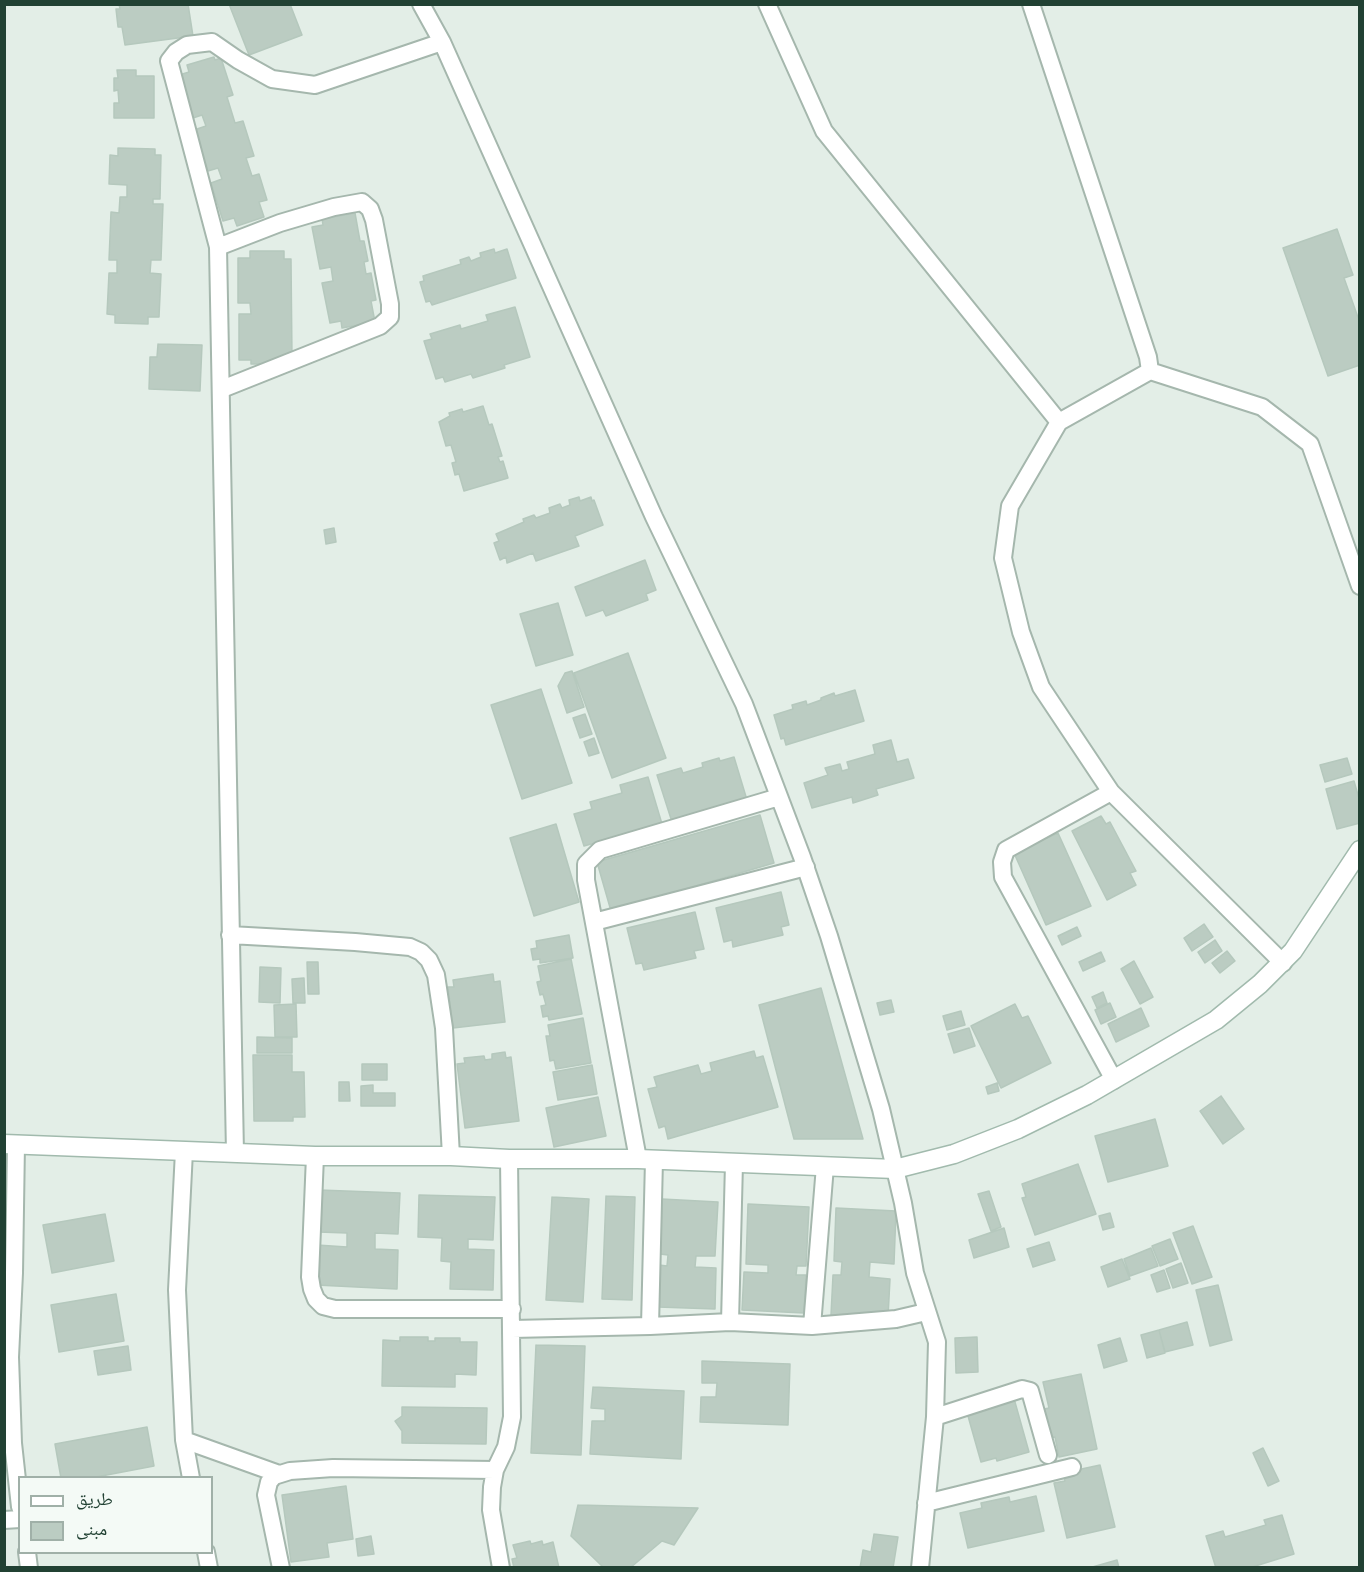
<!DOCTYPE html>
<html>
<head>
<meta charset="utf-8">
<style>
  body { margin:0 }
  #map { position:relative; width:1364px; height:1572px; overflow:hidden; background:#e3eee7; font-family:"Fira Sans","Noto Naskh Arabic",sans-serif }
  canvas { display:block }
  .frame { position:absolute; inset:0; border:6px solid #214133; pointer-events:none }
  .legend { position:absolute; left:18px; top:1476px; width:195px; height:78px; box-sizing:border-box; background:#f4faf6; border:2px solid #a0b0a8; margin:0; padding:8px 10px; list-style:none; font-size:18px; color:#214133 }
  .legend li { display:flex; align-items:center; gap:12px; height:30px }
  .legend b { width:30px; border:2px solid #a0b0a8 }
</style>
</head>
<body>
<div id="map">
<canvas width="1364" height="1572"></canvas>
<div class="frame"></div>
<ul class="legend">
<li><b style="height:8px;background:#fff"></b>طريق</li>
<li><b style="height:16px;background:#bbccc2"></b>مبنى</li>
</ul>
</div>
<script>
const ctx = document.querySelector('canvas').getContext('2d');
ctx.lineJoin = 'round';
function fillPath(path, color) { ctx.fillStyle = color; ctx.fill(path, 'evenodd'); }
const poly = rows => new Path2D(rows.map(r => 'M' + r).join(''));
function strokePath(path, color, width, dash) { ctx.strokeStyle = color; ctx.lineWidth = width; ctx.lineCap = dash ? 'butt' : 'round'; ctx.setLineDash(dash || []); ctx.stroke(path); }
const building = poly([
  [119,4,188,4,193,36,125,45,122,27,118,27,116,9,120,9,119,4],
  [229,4,290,4,302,35,249,55,229,4],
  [214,57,215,60,221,58,233,95,227,97,235,123,243,121,254,156,246,158,252,176,259,174,267,200,259,202,264,217,237,226,234,218,223,221,211,183,222,179,218,168,208,171,194,130,206,126,202,115,190,119,176,76,189,72,187,65,214,57],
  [117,70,136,70,136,76,154,76,154,118,114,118,114,103,119,103,118,90,114,91,114,78,118,78,117,70],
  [118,148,155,149,155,155,161,155,160,199,153,199,153,204,163,204,161,260,151,260,150,273,161,274,159,317,148,317,148,324,115,323,115,315,107,314,109,273,117,273,117,260,109,260,111,212,119,213,120,197,127,197,127,185,109,184,110,155,118,156,118,148],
  [355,213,360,241,364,241,368,261,364,262,366,274,371,273,376,300,371,301,375,322,342,328,341,321,330,323,322,283,333,281,331,267,320,269,312,227,323,225,322,219,355,213],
  [1337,229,1353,275,1344,278,1360,323,1360,365,1328,376,1283,248,1337,229],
  [494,249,495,253,507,249,516,278,432,305,430,301,426,302,420,282,424,281,423,276,461,264,460,260,469,257,471,261,481,257,480,253,494,249],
  [250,251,284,251,284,259,291,259,292,358,285,364,251,364,251,360,239,360,239,314,251,314,250,303,238,303,238,258,250,258,250,251],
  [515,307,530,357,504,365,505,368,473,378,471,374,445,382,443,377,436,379,424,341,432,339,430,334,460,325,461,329,488,321,486,315,515,307],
  [158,344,202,345,200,391,149,389,150,357,157,357,158,344],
  [483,406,489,425,492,424,502,456,498,457,500,462,503,461,508,478,464,491,459,474,455,475,452,463,456,462,451,445,446,446,439,422,450,416,449,413,462,409,463,412,483,406],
  [579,497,580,501,591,497,592,501,594,500,603,525,575,536,579,546,536,561,533,553,507,563,506,557,500,560,494,543,499,541,496,534,524,522,523,519,534,515,536,518,550,513,549,508,560,504,562,508,570,505,569,500,579,497],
  [334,528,336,542,326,544,324,530,334,528],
  [645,560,656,590,646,594,648,600,606,616,603,610,586,616,575,587,645,560],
  [558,603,573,655,536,666,520,614,558,603],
  [628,653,666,758,612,778,574,673,628,653],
  [572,671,584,707,567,713,558,686,565,673,572,671],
  [541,689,572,783,522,799,491,705,541,689],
  [855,690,864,721,786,745,784,738,781,739,774,715,793,709,792,705,806,701,807,705,821,700,821,698,834,693,835,696,855,690],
  [585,714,592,734,580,738,573,718,585,714],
  [594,738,599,753,589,756,584,742,594,738],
  [891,740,897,762,908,759,914,778,876,789,878,795,853,803,852,797,812,808,804,783,828,775,825,768,840,764,842,771,849,769,847,762,875,754,873,745,891,740],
  [734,757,747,800,672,822,657,775,681,768,683,773,703,767,702,763,719,758,720,761,734,757],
  [1347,758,1352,774,1325,782,1320,765,1347,758],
  [648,777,662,824,584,846,574,814,592,809,590,802,622,793,620,785,648,777],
  [1354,781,1360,802,1360,823,1337,829,1326,789,1354,781],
  [760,815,774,863,611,911,597,862,760,815],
  [1101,816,1106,824,1110,822,1136,871,1130,873,1136,885,1107,900,1072,831,1101,816],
  [556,824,579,902,534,916,510,838,556,824],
  [1058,833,1091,906,1046,925,1014,853,1058,833],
  [781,892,789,925,781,927,783,935,733,947,732,940,724,942,716,908,781,892],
  [695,912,704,949,694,951,696,958,644,970,642,963,636,964,627,928,695,912],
  [1204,924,1213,937,1192,951,1184,938,1204,924],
  [1077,927,1081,936,1062,945,1058,936,1077,927],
  [569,935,573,958,540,963,540,959,533,960,531,949,537,948,536,941,569,935],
  [1215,940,1222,951,1205,963,1198,952,1215,940],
  [1227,951,1235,961,1220,973,1212,963,1227,951],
  [1101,952,1105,961,1083,971,1079,962,1101,952],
  [571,959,582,1014,549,1020,548,1016,543,1017,541,1006,546,1005,543,994,540,995,537,982,541,981,538,966,571,959],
  [1134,961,1153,997,1140,1004,1121,969,1134,961],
  [307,962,318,962,319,994,308,994,307,962],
  [260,967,281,968,280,1003,259,1002,260,967],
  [493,974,494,982,500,981,505,1022,453,1028,448,987,454,987,453,980,493,974],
  [304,978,305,1003,293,1003,292,979,304,978],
  [821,988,863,1139,794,1139,759,1005,821,988],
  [1103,992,1107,1003,1097,1008,1092,997,1103,992],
  [891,1000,894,1012,880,1015,877,1003,891,1000],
  [1110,1003,1116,1017,1101,1024,1095,1010,1110,1003],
  [296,1004,297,1037,275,1037,274,1005,296,1004],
  [1015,1004,1022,1018,1028,1016,1051,1063,1001,1088,971,1026,1015,1004],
  [1141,1008,1149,1026,1116,1042,1108,1024,1141,1008],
  [961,1011,965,1025,947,1030,943,1016,961,1011],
  [583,1018,591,1063,556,1069,554,1060,550,1061,546,1036,550,1036,548,1025,583,1018],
  [969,1028,975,1046,954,1053,948,1034,969,1028],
  [257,1037,292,1038,292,1053,257,1053,257,1037],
  [754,1051,756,1058,763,1056,778,1107,668,1139,665,1126,659,1128,648,1089,657,1087,654,1077,698,1065,701,1074,712,1071,710,1063,754,1051],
  [505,1052,506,1058,511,1057,519,1121,465,1128,457,1064,465,1063,464,1058,484,1056,485,1060,492,1059,492,1054,505,1052],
  [253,1055,292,1055,292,1072,304,1072,305,1117,293,1117,293,1121,254,1121,253,1055],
  [362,1064,387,1064,387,1080,362,1080,362,1064],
  [592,1065,597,1094,558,1100,553,1072,592,1065],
  [339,1082,349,1082,350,1101,339,1101,339,1082],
  [997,1083,999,1091,988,1094,986,1087,997,1083],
  [373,1085,373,1093,395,1093,395,1106,361,1106,361,1086,373,1085],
  [1221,1096,1244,1129,1223,1144,1200,1111,1221,1096],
  [598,1097,606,1136,554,1147,546,1108,598,1097],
  [1155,1119,1168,1166,1108,1182,1095,1136,1155,1119],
  [1078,1164,1096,1214,1035,1235,1022,1198,1026,1197,1022,1184,1078,1164],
  [319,1190,400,1193,398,1234,375,1233,375,1249,398,1250,397,1289,316,1285,317,1245,347,1247,347,1233,318,1232,319,1190],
  [989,1191,1001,1227,991,1231,978,1194,989,1191],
  [419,1195,495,1197,493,1240,468,1239,468,1249,494,1250,493,1290,450,1289,451,1262,441,1261,442,1238,418,1237,419,1195],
  [606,1196,635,1197,632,1300,602,1299,606,1196],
  [552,1197,589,1199,583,1302,546,1300,552,1197],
  [662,1199,718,1202,715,1256,696,1256,695,1267,716,1268,715,1309,658,1307,659,1265,667,1266,668,1255,660,1254,662,1199],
  [748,1204,809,1207,806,1266,797,1266,796,1275,806,1275,804,1313,742,1310,744,1272,768,1273,768,1265,746,1264,748,1204],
  [836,1208,896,1211,894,1264,870,1262,869,1277,890,1279,888,1317,831,1315,833,1275,841,1275,842,1262,834,1261,836,1208],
  [1110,1213,1114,1227,1103,1230,1099,1216,1110,1213],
  [105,1214,114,1261,52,1273,43,1225,105,1214],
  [1193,1226,1212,1277,1192,1284,1173,1233,1193,1226],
  [1004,1228,1009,1247,974,1258,969,1240,1004,1228],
  [1170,1239,1178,1259,1160,1266,1152,1246,1170,1239],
  [1049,1242,1055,1260,1033,1267,1027,1249,1049,1242],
  [1151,1248,1158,1266,1130,1276,1124,1259,1151,1248],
  [1122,1259,1130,1279,1108,1287,1101,1267,1122,1259],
  [1181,1263,1188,1283,1173,1288,1166,1269,1181,1263],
  [1164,1270,1170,1288,1157,1292,1151,1275,1164,1270],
  [1218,1285,1232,1340,1210,1346,1196,1290,1218,1285],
  [116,1294,124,1341,59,1352,51,1305,116,1294],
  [1187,1322,1193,1345,1165,1352,1159,1330,1187,1322],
  [1159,1330,1165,1353,1147,1358,1141,1335,1159,1330],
  [400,1337,428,1337,428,1341,435,1341,435,1338,460,1338,460,1342,477,1342,476,1375,455,1374,455,1387,382,1386,383,1340,400,1341,400,1337],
  [977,1337,978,1372,956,1373,955,1338,977,1337],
  [1120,1338,1127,1361,1104,1368,1098,1345,1120,1338],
  [536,1345,585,1346,581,1455,531,1453,536,1345],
  [128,1346,131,1370,98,1375,94,1351,128,1346],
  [702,1361,790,1364,788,1425,700,1422,701,1397,716,1397,717,1383,702,1383,702,1361],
  [1081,1374,1097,1449,1059,1457,1055,1437,1050,1438,1044,1409,1049,1408,1043,1382,1081,1374],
  [593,1387,684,1391,681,1459,590,1454,592,1421,605,1421,605,1409,591,1408,593,1387],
  [1013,1395,1029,1452,997,1461,996,1458,981,1462,966,1409,1013,1395],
  [402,1407,487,1408,486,1444,402,1443,402,1431,395,1421,402,1416,402,1407],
  [147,1427,154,1466,91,1478,61,1478,55,1444,147,1427],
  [1263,1448,1279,1481,1268,1486,1253,1453,1263,1448],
  [1100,1465,1115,1527,1067,1538,1054,1483,1065,1481,1063,1473,1100,1465],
  [346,1486,353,1539,327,1543,329,1557,291,1562,282,1495,346,1486],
  [1036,1496,1044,1531,968,1548,960,1513,982,1508,981,1503,1009,1497,1010,1502,1036,1496],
  [578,1505,698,1508,674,1545,662,1541,630,1568,604,1568,571,1536,578,1505],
  [1282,1515,1294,1554,1249,1568,1216,1568,1206,1536,1223,1531,1225,1537,1266,1525,1264,1520,1282,1515],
  [874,1534,898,1537,893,1568,860,1568,863,1550,871,1552,874,1534],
  [371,1536,374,1554,358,1556,356,1539,371,1536],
  [530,1541,531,1544,542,1541,543,1545,553,1542,559,1568,514,1568,512,1559,517,1558,513,1545,530,1541],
  [1117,1560,1119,1568,1089,1568,1117,1560]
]);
const street = poly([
  [421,4,442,42,654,517,744,704,802,857,829,936,881,1109,903,1203,915,1273,937,1342,935,1417,920,1568],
  [767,4,824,131,1059,422],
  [1031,4,1148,357,1150,371],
  [218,247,280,223,334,207,362,202,370,209,374,220,390,304,390,317,380,326,222,389],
  [1111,792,1006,850,1002,862,1003,877,1114,1080],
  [594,922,806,867],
  [230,935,355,942,410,947,421,952,429,960,436,975,444,1028,451,1156],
  [1283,963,1111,792,1041,687,1021,632,1003,558,1010,506,1059,422,1150,371,1262,407,1310,444,1360,586],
  [16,1144,14,1273,10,1357,13,1443,20,1507],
  [184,1151,177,1290,184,1440,191,1478],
  [235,1153,218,247,169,61,176,52,187,45,212,42,238,60,272,79,315,85,442,42],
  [315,1156,310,1277,312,1289,316,1299,323,1306,335,1309,512,1309],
  [638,1159,586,880,586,864,600,850,779,797],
  [730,1322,734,1163],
  [650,1326,654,1160],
  [812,1326,825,1166],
  [512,1329,650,1326,730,1322,812,1326,896,1319,926,1312],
  [935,1417,1022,1389,1030,1391,1048,1455],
  [184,1440,279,1474],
  [926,1503,1072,1467],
  [4,1520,20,1519],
  [27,1552,29,1568],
  [206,1552,209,1568],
  [281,1568,266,1495,269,1482,274,1476,290,1471,333,1468,495,1470],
  [501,1568,491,1510,492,1487,495,1470,506,1447,512,1417,509,1159]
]);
const secondary = poly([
  [4,1144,315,1156,451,1156,509,1159,638,1159,895,1169,954,1154,1018,1129,1087,1095,1216,1020,1260,984,1293,951,1360,850]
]);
fillPath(building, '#bbccc2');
strokePath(building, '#b5c8bd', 1.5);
strokePath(street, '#a5b7ad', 20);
strokePath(secondary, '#a1baad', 21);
strokePath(street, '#fff', 16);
strokePath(secondary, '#fff', 18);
</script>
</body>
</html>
